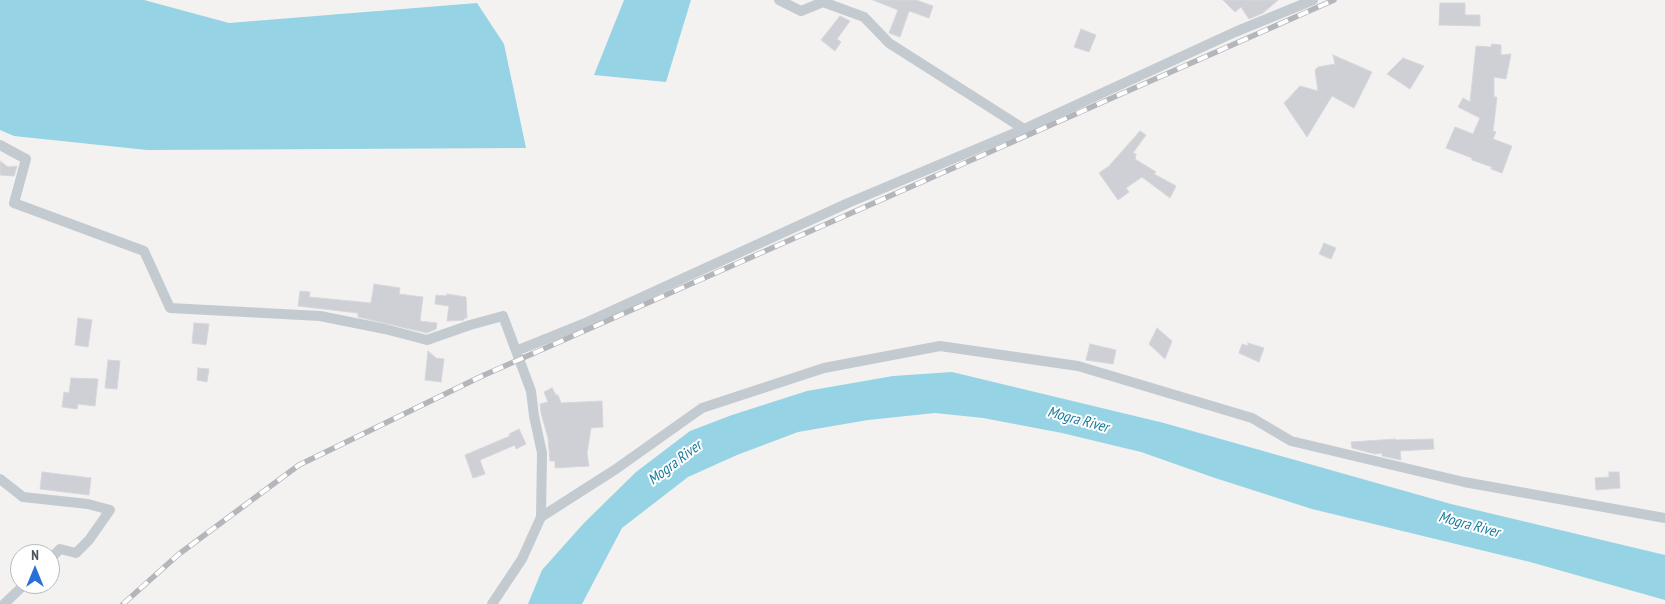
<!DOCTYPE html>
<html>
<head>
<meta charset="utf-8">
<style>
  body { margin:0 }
  #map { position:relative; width:1665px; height:604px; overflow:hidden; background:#f3f2f1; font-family:"PT Sans Narrow",sans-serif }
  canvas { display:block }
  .north { position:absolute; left:10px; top:544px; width:50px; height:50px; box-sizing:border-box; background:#fff; border:1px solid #b7bbbe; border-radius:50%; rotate:0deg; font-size:14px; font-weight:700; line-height:20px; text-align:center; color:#4b545d }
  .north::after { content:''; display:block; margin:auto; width:18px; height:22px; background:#2970d6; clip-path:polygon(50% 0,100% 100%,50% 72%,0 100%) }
</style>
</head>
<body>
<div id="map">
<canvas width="1665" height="604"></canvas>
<div class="north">N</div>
</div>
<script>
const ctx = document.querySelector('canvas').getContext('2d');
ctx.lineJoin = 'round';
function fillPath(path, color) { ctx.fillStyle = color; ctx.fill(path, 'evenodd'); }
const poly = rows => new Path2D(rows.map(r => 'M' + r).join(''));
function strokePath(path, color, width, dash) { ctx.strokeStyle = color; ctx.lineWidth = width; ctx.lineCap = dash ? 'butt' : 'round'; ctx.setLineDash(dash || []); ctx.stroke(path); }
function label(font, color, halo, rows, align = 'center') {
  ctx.font = font + ' "PT Sans Narrow",sans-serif'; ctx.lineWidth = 4; ctx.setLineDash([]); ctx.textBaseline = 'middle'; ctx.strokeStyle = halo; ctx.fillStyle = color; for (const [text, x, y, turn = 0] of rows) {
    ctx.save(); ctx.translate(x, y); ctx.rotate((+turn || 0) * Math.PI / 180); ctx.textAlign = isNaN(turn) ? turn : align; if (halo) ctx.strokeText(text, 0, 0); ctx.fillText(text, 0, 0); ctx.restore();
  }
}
const water = poly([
  [0,0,144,0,229,23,477,3,504,44,526,148,147,150,14,136,0,130],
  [624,0,691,0,666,82,594,75],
  [952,372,1164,423,1451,504,1665,555,1665,600,1530,562,1312,509,1215,478,1141,452,1062,433,983,418,935,413,868,420,798,432,737,455,688,477,622,528,582,604,528,604,542,570,584,523,636,472,690,431,732,415,807,391,893,376]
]);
const building = poly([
  [873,0,916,0,933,6,929,18,909,11,900,37,889,33,898,10,873,0],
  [1223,0,1278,0,1263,13,1249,19,1241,7,1235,12,1223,0],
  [1440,3,1465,3,1465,15,1480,15,1480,26,1439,25,1440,3],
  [840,16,850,21,837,39,841,42,835,51,821,40,840,16],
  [1081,29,1096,35,1089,52,1074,47,1081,29],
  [1492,44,1501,45,1501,55,1511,54,1506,79,1494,77,1494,97,1497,97,1493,131,1496,132,1493,139,1512,146,1502,173,1491,169,1492,167,1472,160,1472,158,1446,148,1455,127,1473,134,1480,118,1458,107,1463,98,1470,102,1476,46,1491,47,1492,44],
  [1333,55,1372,72,1354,108,1332,96,1307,137,1284,103,1300,86,1318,91,1315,70,1318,67,1335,64,1333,55],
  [1403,58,1424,66,1410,89,1387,74,1403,58],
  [1140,131,1146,135,1133,153,1136,154,1135,159,1156,172,1154,174,1176,186,1170,198,1142,177,1126,188,1129,192,1118,200,1099,173,1109,166,1140,131],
  [0,161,8,167,17,166,14,176,0,175,0,161],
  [1324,243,1336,248,1331,259,1319,254,1324,243],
  [374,284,400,288,399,294,423,297,420,321,437,323,436,329,427,333,358,317,358,313,298,306,300,291,310,292,309,297,371,303,374,284],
  [447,294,466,297,467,318,464,318,464,320,447,321,449,306,435,304,436,295,447,296,447,294],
  [78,318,92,320,88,347,75,345,78,318],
  [194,323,209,324,206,345,192,343,194,323],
  [1157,328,1172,341,1165,359,1149,344,1157,328],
  [1248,343,1264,348,1259,362,1239,353,1242,344,1248,346,1248,343],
  [1090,344,1116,350,1113,364,1086,360,1090,344],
  [428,351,436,358,444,359,441,382,425,380,428,351],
  [108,360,120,361,117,389,105,388,108,360],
  [198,368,209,369,207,382,197,380,198,368],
  [71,378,98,379,95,406,78,404,77,409,62,407,64,392,69,393,71,378],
  [552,388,556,395,558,395,561,403,602,401,603,427,591,428,587,453,589,466,555,468,555,461,550,461,548,438,541,413,540,404,548,402,544,392,552,388],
  [519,429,526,444,516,449,515,445,480,460,485,474,473,478,465,455,510,436,509,434,519,429],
  [1395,439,1395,440,1433,439,1434,449,1400,451,1401,460,1382,456,1382,453,1375,454,1352,448,1351,442,1395,439],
  [42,472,91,478,89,495,40,489,42,472],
  [1609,472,1619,472,1620,488,1596,490,1595,478,1609,477,1609,472]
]);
const street = poly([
  [779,0,801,11,823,2,864,17,889,43,1024,129],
  [0,145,26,159,14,203,144,251,170,308,320,316,385,329,427,340,470,325,503,316,531,391,534,416,542,453,541,517,522,559,492,604],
  [516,351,583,324,848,203,1024,129,1235,32,1313,0],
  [0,479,23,497,88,504,110,510,89,540,76,553,60,549,50,559],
  [541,517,616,469,702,408,824,368,940,346,1078,366,1252,418,1291,441,1464,482,1665,518],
  [4,604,25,584]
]);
const rail = poly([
  [123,604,179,554,299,465,482,376,1334,0]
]);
const waterNames = [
  ["Mogra River",1078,420,15],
  ["Mogra River",675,463,-37],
  ["Mogra River",1469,525,15]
];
fillPath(water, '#96d3e5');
fillPath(building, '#cfd0d5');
strokePath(building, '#d6d7dc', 1);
strokePath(street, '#c3cbd1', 10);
strokePath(rail, '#b4b6bb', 5.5);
strokePath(rail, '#fff', 4, [11]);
label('italic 15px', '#197c9b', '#fff', waterNames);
</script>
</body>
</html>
